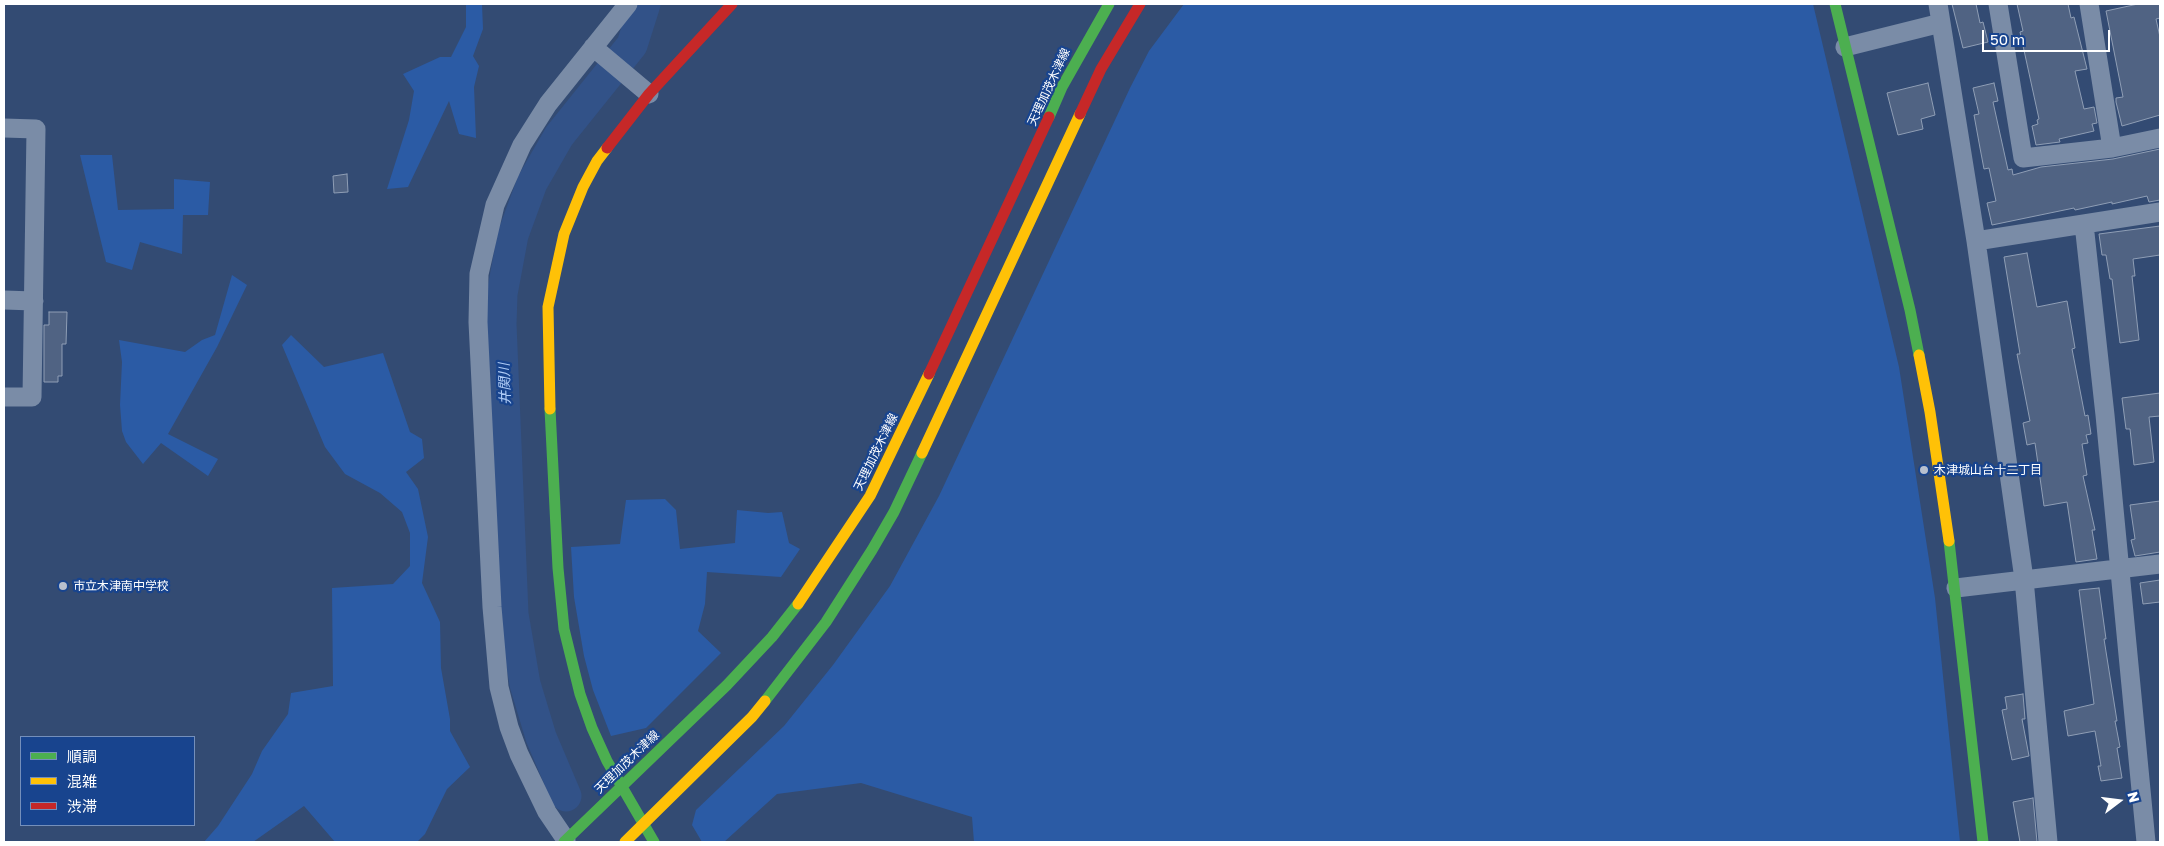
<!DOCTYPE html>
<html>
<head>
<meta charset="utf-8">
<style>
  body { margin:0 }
  #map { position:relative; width:2164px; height:846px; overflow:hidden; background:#334b73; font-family:"Golos Text","Noto Sans JP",sans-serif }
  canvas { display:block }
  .frame { position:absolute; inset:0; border:5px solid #fff; pointer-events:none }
  .legend { position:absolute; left:20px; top:736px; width:175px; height:90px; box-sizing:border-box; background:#18448e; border:1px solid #748fbb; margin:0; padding:6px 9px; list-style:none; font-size:15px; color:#fff }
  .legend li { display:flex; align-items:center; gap:10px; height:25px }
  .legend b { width:25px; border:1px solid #748fbb }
  .north { position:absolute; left:2094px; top:776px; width:50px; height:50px; -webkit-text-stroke:4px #18448e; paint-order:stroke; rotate:75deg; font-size:14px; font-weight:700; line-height:20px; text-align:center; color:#fff }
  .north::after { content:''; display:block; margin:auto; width:18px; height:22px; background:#fff; clip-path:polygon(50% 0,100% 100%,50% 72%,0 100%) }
  .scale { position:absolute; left:1982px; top:30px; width:128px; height:22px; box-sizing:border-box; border:2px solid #fff; border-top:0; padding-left:6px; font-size:15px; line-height:18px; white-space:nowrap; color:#fff; -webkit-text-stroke:4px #18448e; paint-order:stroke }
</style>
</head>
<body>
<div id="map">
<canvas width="2164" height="846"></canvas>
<div class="frame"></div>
<ul class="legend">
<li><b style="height:6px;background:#4caf50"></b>順調</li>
<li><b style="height:6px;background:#ffc107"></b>混雑</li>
<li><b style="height:6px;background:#c62828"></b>渋滞</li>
</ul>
<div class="north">N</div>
<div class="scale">50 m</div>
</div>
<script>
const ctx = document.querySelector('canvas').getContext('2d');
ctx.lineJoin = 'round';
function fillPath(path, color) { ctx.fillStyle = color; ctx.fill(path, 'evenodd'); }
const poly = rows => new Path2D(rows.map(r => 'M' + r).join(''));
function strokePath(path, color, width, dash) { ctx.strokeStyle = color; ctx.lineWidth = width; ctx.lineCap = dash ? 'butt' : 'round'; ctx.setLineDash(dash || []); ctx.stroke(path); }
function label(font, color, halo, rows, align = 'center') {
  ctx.font = font + ' "Golos Text","Noto Sans JP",sans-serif'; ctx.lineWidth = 4.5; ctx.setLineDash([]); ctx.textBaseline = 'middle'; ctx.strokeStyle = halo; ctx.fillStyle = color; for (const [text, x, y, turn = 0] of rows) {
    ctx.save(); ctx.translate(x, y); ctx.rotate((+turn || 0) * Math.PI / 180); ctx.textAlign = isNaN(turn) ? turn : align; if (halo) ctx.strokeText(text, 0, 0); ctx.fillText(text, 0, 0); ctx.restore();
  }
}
const green = poly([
  [466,4,482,4,483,29,473,56,479,66,474,87,476,138,459,134,449,101,408,187,387,189,409,120,414,91,403,74,440,57,451,57,466,27],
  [1184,4,1813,4,1899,367,1935,598,1960,842,974,842,972,817,861,783,777,794,724,842,702,842,692,825,696,810,784,726,833,665,890,586,939,496,1130,88,1149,51],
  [80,155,112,155,118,210,174,209,174,179,210,182,208,215,183,215,182,254,140,242,132,270,106,262],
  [232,275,247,285,217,347,168,434,218,459,208,476,161,443,143,464,126,442,122,431,120,405,122,362,119,340,185,352,202,340,215,335],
  [291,335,324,367,383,353,410,432,422,439,424,458,406,472,418,489,428,537,422,583,440,622,441,668,450,719,450,731,470,767,447,789,425,834,417,842,335,842,304,806,253,842,204,842,218,826,252,774,262,751,288,714,291,693,333,686,332,588,393,584,410,566,410,533,402,512,380,493,345,474,325,447,282,345],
  [665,499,676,510,680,549,735,543,737,510,768,513,782,512,789,543,800,549,781,577,707,572,705,604,698,631,721,653,646,728,611,736,593,690,584,656,574,597,571,547,620,544,626,500]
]);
const river = poly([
  [566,796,541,737,525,684,513,614,501,324,502,294,513,235,532,183,559,136,632,45,645,4]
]);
const building = poly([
  [1952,4,1976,4,1980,23,1983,22,1988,42,1963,48,1952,4],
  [2017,4,2068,4,2071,18,2074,17,2087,69,2075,71,2084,109,2094,107,2097,123,2092,124,2094,131,2059,139,2060,142,2036,145,2032,126,2038,124,2037,120,2039,119,2020,32,2023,31,2017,4],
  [2138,4,2160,4,2160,18,2156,19,2160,37,2160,115,2122,126,2116,102,2116,98,2123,97,2106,11,2138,4],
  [1928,83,1935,115,1921,119,1923,129,1898,135,1887,93,1928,83],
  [1994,83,1998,101,1993,102,2008,170,2012,169,2013,175,2041,167,2113,159,2160,149,2160,200,2149,202,2147,196,2112,204,2112,202,2075,210,2074,208,1992,225,1987,203,1996,201,1989,168,1984,169,1980,148,1974,115,1979,114,1973,88,1994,83],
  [347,174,348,192,334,193,333,176,347,174],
  [2160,226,2160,255,2133,259,2135,276,2132,276,2139,340,2120,343,2112,279,2110,279,2106,255,2102,255,2099,234,2160,226],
  [2027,253,2037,307,2067,301,2075,348,2072,349,2085,416,2088,415,2091,434,2086,435,2088,443,2082,444,2087,475,2083,476,2095,530,2092,530,2097,559,2076,562,2067,502,2044,506,2035,443,2027,445,2023,423,2030,421,2017,354,2020,354,2004,257,2027,253],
  [49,312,67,312,66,344,62,344,62,376,58,376,58,382,44,382,44,325,49,325,49,312],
  [2160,393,2160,416,2149,417,2154,462,2134,465,2130,429,2126,429,2122,398,2160,393],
  [2160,501,2160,552,2135,556,2131,540,2135,539,2130,505,2160,501],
  [2160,580,2160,602,2143,604,2140,583,2160,580],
  [2099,588,2106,639,2104,639,2117,721,2115,721,2120,747,2117,748,2122,778,2101,781,2098,766,2101,766,2095,731,2068,736,2064,711,2094,704,2079,590,2099,588],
  [2023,694,2025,719,2022,719,2029,756,2012,760,2002,710,2007,709,2005,697,2023,694],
  [2033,798,2037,842,2020,842,2013,802,2033,798]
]);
const street = poly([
  [1938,4,1976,241,2024,579,2048,842],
  [1998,4,2023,158,2112,148,2160,138],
  [2089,4,2112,148],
  [593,47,649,94],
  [1845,47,1941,23],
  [4,128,36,129,32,397,4,397],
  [2084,224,2105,415,2146,842],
  [1976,241,2160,212],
  [4,300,34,301],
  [1956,588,2160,564],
  [566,840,547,812,519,754,509,727,499,687,492,607,478,322,479,274,495,205,522,145,548,104,628,4]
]);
const fast = poly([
  [1835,4,1910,310,1919,355],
  [1049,117,1062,87,1109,4],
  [550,409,558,568,564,629,580,694,592,728,607,761,654,842],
  [1949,541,1983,842],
  [765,701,826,622,872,550,894,512,922,453],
  [564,842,727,685,772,637,798,604]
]);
const slow = poly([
  [1919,355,1930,412,1949,541],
  [550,409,548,307,564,234,583,187,597,161,607,148],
  [922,453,1080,114],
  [798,604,870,496,929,374],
  [625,842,752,717,765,701]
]);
const jam = poly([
  [1080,114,1101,69,1140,4],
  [607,148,649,94,732,4],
  [929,374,1049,117]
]);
const markers = [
  [1924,470,5,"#b8c0ce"],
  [63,586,5,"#b8c0ce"]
];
const streetNames = [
  ["天理加茂木津線",1049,87,-65],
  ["天理加茂木津線",876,452,-64],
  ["天理加茂木津線",627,762,-44]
];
const poiNames = [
  ["木津城山台十二丁目",1934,470],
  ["市立木津南中学校",73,586]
];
const waterNames = [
  ["井関川",505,384,-92]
];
fillPath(green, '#2b5ba5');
strokePath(river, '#325288', 31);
fillPath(building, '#506383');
strokePath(building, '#8f9eb5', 1);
strokePath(street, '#7a8ca7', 19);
strokePath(fast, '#4caf50', 11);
strokePath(slow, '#ffc107', 11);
strokePath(jam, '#c62828', 11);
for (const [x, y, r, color] of markers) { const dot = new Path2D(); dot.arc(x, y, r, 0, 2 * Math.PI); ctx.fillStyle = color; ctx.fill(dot); strokePath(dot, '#18448e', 2); }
label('12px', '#fff', '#18448e', streetNames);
label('12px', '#fff', '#18448e', poiNames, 'left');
label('italic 14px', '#b0ccf6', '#18448e', waterNames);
</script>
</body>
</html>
